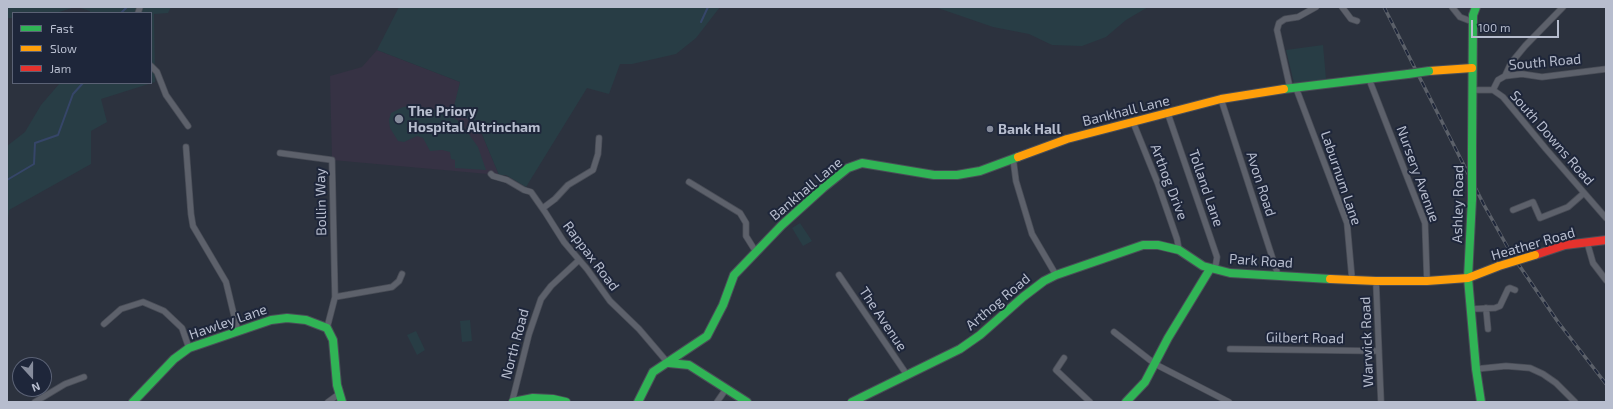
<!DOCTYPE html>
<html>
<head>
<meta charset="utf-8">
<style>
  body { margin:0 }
  #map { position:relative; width:1613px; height:409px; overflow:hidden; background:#2c323e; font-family:"Exo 2",sans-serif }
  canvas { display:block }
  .frame { position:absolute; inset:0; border:8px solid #b7bdce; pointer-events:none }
  .legend { position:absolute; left:12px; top:12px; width:140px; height:72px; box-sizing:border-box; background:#1e263a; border:1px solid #5b6275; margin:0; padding:5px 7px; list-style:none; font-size:12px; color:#b7bdce }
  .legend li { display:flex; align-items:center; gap:8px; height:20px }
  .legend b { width:20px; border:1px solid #5b6275 }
  .north { position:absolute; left:12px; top:357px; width:40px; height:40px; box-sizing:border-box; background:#1e263a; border:1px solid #5b6275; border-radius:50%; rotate:159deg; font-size:11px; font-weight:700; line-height:16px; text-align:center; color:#b7bdce }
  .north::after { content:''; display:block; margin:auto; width:14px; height:18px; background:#868c9c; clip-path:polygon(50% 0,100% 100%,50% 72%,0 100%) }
  .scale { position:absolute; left:1471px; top:20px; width:88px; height:18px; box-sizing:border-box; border:2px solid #b7bdce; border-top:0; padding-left:5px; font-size:12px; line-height:14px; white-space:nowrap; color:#b7bdce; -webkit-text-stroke:3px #1e263a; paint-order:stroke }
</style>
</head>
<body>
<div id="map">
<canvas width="1613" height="409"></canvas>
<div class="frame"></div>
<ul class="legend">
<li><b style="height:5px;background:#30b455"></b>Fast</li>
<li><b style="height:5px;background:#ff9f0a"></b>Slow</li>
<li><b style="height:5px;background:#e5322d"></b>Jam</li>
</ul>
<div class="north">N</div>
<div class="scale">100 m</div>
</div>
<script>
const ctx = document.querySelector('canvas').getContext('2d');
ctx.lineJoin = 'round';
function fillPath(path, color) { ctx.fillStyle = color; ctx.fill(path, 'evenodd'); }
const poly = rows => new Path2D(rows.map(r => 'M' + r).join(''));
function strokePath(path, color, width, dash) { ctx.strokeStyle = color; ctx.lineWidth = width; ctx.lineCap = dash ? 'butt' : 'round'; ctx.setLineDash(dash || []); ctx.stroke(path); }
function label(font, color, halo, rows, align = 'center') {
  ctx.font = font + ' "Exo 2",sans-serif'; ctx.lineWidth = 4; ctx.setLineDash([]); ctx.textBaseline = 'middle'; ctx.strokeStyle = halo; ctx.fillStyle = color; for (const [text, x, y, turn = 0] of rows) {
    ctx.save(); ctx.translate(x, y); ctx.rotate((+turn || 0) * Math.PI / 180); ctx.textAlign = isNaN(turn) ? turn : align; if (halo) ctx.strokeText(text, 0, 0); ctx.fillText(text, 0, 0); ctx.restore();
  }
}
const medical = poly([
  [377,50,460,82,455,106,481,132,499,175,332,160,330,76,362,67]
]);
const green = poly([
  [7,7,75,7,56,13,13,13,13,18,7,18],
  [77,7,171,7,168,13,154,14,155,82,101,99,107,122,91,131,91,164,9,210,7,228,7,146,25,132,41,105,60,83,151,83,151,13,90,13,90,11],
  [399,7,720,7,696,38,676,54,632,64,620,64,609,94,587,88,526,187,506,175,499,175,481,132,454,106,460,82,377,50],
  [935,7,1148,7,1126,20,1106,37,1082,46,1052,45,1029,34,993,27],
  [1323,45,1326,79,1294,83,1286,50],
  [414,106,438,110,452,116,461,123,478,147,486,170,455,168,455,160,451,159,450,152,442,150,430,151,423,138,417,136,404,142,398,141,390,128,389,120,391,113,403,107],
  [800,223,812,241,803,246,792,228],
  [470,320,472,341,462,342,460,321],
  [416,331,425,350,417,355,407,335]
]);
const stream = poly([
  [121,13,127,7],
  [701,22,708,7],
  [7,180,34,164,35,143,58,135,73,94,83,83]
]);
const street = poly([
  [1342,7,1351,19,1357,21],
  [1452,7,1460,17,1473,22],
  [138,13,140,7],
  [151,66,157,72,166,95,188,126],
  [1505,76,1511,63,1525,46,1563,7],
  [1369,79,1425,223,1427,281],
  [1290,88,1277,30,1279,23,1285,19,1298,17,1316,7],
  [1296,88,1347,223,1352,279],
  [1473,90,1493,90,1503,97,1546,149,1606,218],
  [1493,90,1498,80,1505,76,1522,74,1542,77,1606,69],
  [1221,99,1278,275],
  [1168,114,1217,257,1215,270],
  [1133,122,1158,184,1177,239,1179,250],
  [186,147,191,214,193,226,226,282,238,332],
  [280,153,332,160,335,297,327,328],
  [1013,158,1016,181,1032,234,1056,275],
  [491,174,493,176,507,180,524,190,531,192,545,212,564,242,587,269,610,301,639,329,668,363],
  [689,182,740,213,746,223,746,236,756,252],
  [543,208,555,199,568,185,593,170,598,154,599,138],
  [1513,210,1533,202,1540,218,1568,207,1584,193],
  [1587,242,1593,263,1606,280],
  [839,275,907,375],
  [1376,281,1381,402],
  [335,297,392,287,399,281,402,274],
  [1486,308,1488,329],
  [1471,309,1495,308,1500,306,1508,289,1510,288,1515,290],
  [104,324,121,309,143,302,164,311,182,328,189,348],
  [1114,332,1155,364,1229,402],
  [1230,349,1379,351],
  [1064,358,1056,370,1090,402],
  [1476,369,1506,366,1530,368,1543,374,1556,383,1575,402],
  [35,402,65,384,84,377],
  [328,402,339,394],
  [512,402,529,334,541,299,551,286,579,260],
  [717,402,726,389]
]);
const fast = poly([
  [1284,89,1408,74],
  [1472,148,1473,15,1476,7],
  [1472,199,1468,278,1476,369,1481,402],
  [669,363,689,365,747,402],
  [133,402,174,359,189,348,271,320,287,318,306,320,327,328,333,340,337,385,342,402],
  [513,402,533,398,553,399,566,402],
  [638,402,653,372,707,336,723,305,734,275,782,225,823,188,848,168,862,163,934,175,957,175,980,171,1018,157],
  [852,402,960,349,980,335,1023,297,1044,281,1056,275,1143,245,1158,245,1179,250,1203,266,1230,273,1330,279],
  [1126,402,1145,382,1168,338,1210,269]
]);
const slow = poly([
  [1429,71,1472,68],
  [1018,157,1067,139,1221,99,1284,89],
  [1330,279,1376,281,1427,281,1468,278,1499,266]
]);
const jam = poly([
  [1535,255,1565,245,1606,240]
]);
const rail = poly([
  [1384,7,1484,205,1512,255,1558,322,1606,384]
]);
const fastBridge = poly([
  [1408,74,1429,71],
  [1472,148,1472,199]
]);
const slowBridge = poly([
  [1499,266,1535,255]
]);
const markers = [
  [399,119,5,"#868c9c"],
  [990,129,4,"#868c9c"]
];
const streetNames = [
  ["South Road",1545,62,-5],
  ["Bankhall Lane",1126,111,-14],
  ["South Downs Road",1552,138,49],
  ["Nursery Avenue",1418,174,70],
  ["Laburnum Lane",1341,178,71],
  ["Arthog Drive",1169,182,69],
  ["Avon Road",1261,184,72],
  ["Tolland Lane",1206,188,71],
  ["Bankhall Lane",806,189,-40],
  ["Bollin Way",321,202,-91],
  ["Ashley Road",1458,204,-89],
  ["Heather Road",1533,244,-16],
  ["Rappax Road",591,256,53],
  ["Park Road",1261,261,4],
  ["Arthog Road",998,302,-40],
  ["The Avenue",883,319,56],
  ["Hawley Lane",228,322,-19],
  ["Gilbert Road",1305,338,1],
  ["Warwick Road",1367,342,-92],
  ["North Road",515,344,-75]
];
const poiNames = [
  ["The Priory",408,111],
  ["Hospital Altrincham",408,127],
  ["Bank Hall",998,129]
];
fillPath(medical, '#363244');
fillPath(green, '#283d45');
strokePath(stream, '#364669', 2);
strokePath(street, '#494d57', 7);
strokePath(fast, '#494d57', 10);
strokePath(slow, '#494d57', 10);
strokePath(jam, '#494d57', 10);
strokePath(street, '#5d616b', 5.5);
strokePath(fast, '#30b455', 8);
strokePath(slow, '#ff9f0a', 8);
strokePath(jam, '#e5322d', 8);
strokePath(rail, '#5b6069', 3.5);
strokePath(rail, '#1e263a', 2, [6]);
strokePath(fastBridge, '#494d57', 10, []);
strokePath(slowBridge, '#494d57', 10, []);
strokePath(fastBridge, '#30b455', 8);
strokePath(slowBridge, '#ff9f0a', 8);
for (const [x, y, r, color] of markers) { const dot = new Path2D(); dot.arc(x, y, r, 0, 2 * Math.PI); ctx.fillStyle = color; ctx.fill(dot); strokePath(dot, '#1e263a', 1.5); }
label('14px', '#b7bdce', '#1e263a', streetNames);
label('bold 14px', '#b7bdce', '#1e263a', poiNames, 'left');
</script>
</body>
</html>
